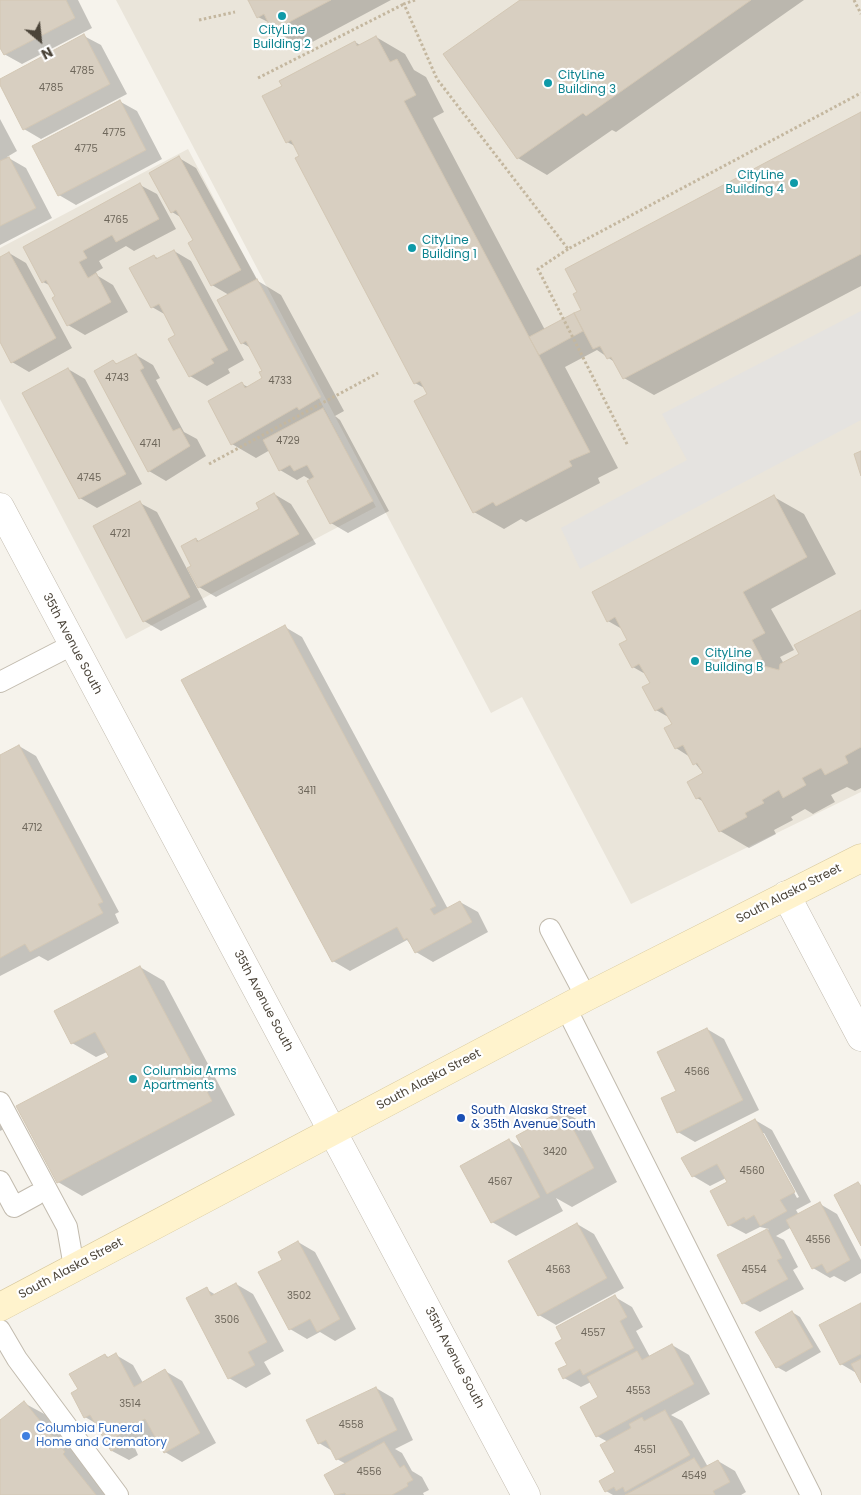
<!DOCTYPE html>
<html>
<head>
<meta charset="utf-8">
<style>
  body { margin:0 }
  #map { position:relative; width:861px; height:1495px; overflow:hidden; background:#f6f3ec; font-family:Poppins,sans-serif }
  canvas { display:block }
  .north { position:absolute; left:15px; top:15px; width:50px; height:50px; -webkit-text-stroke:4px #fff; paint-order:stroke; rotate:152deg; font-size:14px; font-weight:700; line-height:20px; text-align:center; color:#4b4439 }
  .north::after { content:''; display:block; margin:auto; width:18px; height:22px; background:#4b4439; clip-path:polygon(50% 0,100% 100%,50% 72%,0 100%) }
</style>
</head>
<body>
<div id="map">
<canvas width="861" height="1495"></canvas>
<div class="north">N</div>
</div>
<script>
const ctx = document.querySelector('canvas').getContext('2d');
ctx.lineJoin = 'round';
function fillPath(path, color) { ctx.fillStyle = color; ctx.fill(path, 'evenodd'); }
const poly = rows => new Path2D(rows.map(r => 'M' + r).join(''));
function strokePath(path, color, width, dash) { ctx.strokeStyle = color; ctx.lineWidth = width; ctx.lineCap = dash ? 'butt' : 'round'; ctx.setLineDash(dash || []); ctx.stroke(path); }
function label(font, color, halo, rows, align = 'center') {
  ctx.font = font + ' Poppins,sans-serif'; ctx.lineWidth = 4.5; ctx.setLineDash([]); ctx.textBaseline = 'middle'; ctx.strokeStyle = halo; ctx.fillStyle = color; for (const [text, x, y, turn = 0] of rows) {
    ctx.save(); ctx.translate(x, y); ctx.rotate((+turn || 0) * Math.PI / 180); ctx.textAlign = isNaN(turn) ? turn : align; if (halo) ctx.strokeText(text, 0, 0); ctx.fillText(text, 0, 0); ctx.restore();
  }
}
const residential = poly([
  [116,0,861,0,861,792,631,904,522,697,491,713],
  [188,149,376,507,126,639,0,399,0,248]
]);
const parking = poly([
  [861,311,861,420,580,569,561,528,687,460,662,414]
]);
const shadow = poly([
  [0,0,78,0,92,28,22,64,4,54,0,45],
  [250,0,391,0,303,47,273,30,270,23,258,17],
  [522,0,804,0,616,132,612,130,547,175,518,158],
  [84,36,101,45,127,94,41,139,24,129,0,80],
  [376,37,405,54,414,70,426,77,444,112,433,118,545,330,582,310,861,114,861,286,654,395,624,378,616,363,597,350,565,367,618,468,598,478,600,483,526,522,521,519,504,529,474,512,429,395,426,389,415,383,301,157,295,146,287,142,284,86,355,42,360,45],
  [119,101,137,111,162,159,76,205,59,195],
  [0,119,17,151,7,157,26,168,52,218,0,245],
  [179,158,196,168,258,281,281,295,344,411,335,416,340,420,389,511,348,533,331,523,311,480,304,476,297,480,280,470,270,450,256,458,232,444,242,384,248,387,264,379,263,371,251,348,242,343,229,295,212,285,194,240,182,218,172,212],
  [140,185,157,194,176,229,134,251,126,246,99,261,103,268,96,272,98,276,113,285,128,312,85,335,68,325,51,286,43,282],
  [174,251,191,261,244,360,228,369,230,373,207,386,190,376,177,336,166,315,152,307,154,256,159,259],
  [9,253,26,263,72,348,29,372,12,362,0,339,0,258],
  [136,355,153,365,160,378,156,380,184,432,197,439,206,456,166,481,149,471,113,362,118,364],
  [68,369,85,379,142,484,97,508,80,498],
  [274,494,291,504,316,544,216,597,199,587,193,566,196,539,200,542,261,510],
  [774,497,804,514,836,574,771,609,794,650,780,657,784,664,801,655,861,611,861,788,855,791,847,787,831,795,835,802,813,814,805,809,791,817,793,820,774,830,776,834,749,848,720,831,704,802,697,798,704,774,690,757,676,748,673,725,670,718,656,710,651,684,647,675,633,667,629,640,622,629,608,621],
  [140,503,157,512,207,607,161,631,144,621],
  [285,627,302,637,448,909,460,902,478,912,488,932,433,962,416,952,407,940,350,971,333,961],
  [19,746,36,756,119,912,115,914,119,923,48,961,39,956,0,976,0,756],
  [140,967,164,981,235,1115,82,1196,58,1182,110,1057,107,1052,96,1057,72,1043,56,1012],
  [707,1029,724,1039,759,1110,695,1142,678,1132,677,1092],
  [563,1112,588,1125,617,1182,572,1207,556,1198,563,1211,516,1236,492,1222,462,1166,509,1140,524,1149],
  [0,1117,6,1128,0,1131],
  [755,1120,772,1130,811,1202,796,1210,799,1215,820,1204,837,1214,861,1260,861,1273,845,1282,834,1276,830,1278,813,1268,792,1227,776,1236,784,1240,798,1267,793,1270,804,1289,760,1312,743,1303,719,1256,769,1229,760,1227,746,1234,729,1225,729,1183,726,1178,710,1186,693,1176,683,1159],
  [762,1133,764,1133,799,1197,797,1198],
  [577,1224,594,1234,624,1288,556,1325,539,1315],
  [298,1242,315,1252,356,1329,335,1341,320,1332,307,1339,290,1329,284,1260],
  [236,1284,253,1294,284,1351,264,1362,271,1374,246,1388,229,1378,206,1289,216,1295],
  [615,1297,632,1307,643,1327,636,1331,650,1357,672,1345,689,1355,710,1394,671,1415,682,1421,708,1467,718,1461,735,1471,746,1492,741,1495,613,1495,606,1491,617,1472,608,1442,597,1436,600,1398,591,1382,581,1387,564,1378,568,1366],
  [861,1304,861,1381,858,1374,841,1364],
  [792,1312,800,1317,821,1352,786,1372,777,1367],
  [105,1355,110,1358,116,1355,133,1365,143,1383,165,1371,182,1381,216,1443,182,1462,165,1452,158,1441,153,1444,146,1440,134,1446,138,1455,129,1460,112,1451,97,1424,85,1417,80,1390],
  [376,1388,393,1398,413,1440,395,1449,402,1453,412,1471,422,1477,429,1490,423,1493,424,1495,337,1495,326,1476,346,1464,337,1459,334,1452,319,1443],
  [24,1403,48,1416,88,1467,86,1469,107,1495,0,1495,0,1422]
]);
const building = poly([
  [0,0,66,0,75,18,4,55,0,48,0,0],
  [248,0,331,0,272,31,264,14,257,18,248,0],
  [520,0,751,0,586,116,583,113,517,159,443,54,520,0],
  [84,34,110,84,23,130,0,85,0,79,84,34],
  [376,36,390,62,397,59,416,95,404,101,590,452,569,461,572,466,496,506,493,502,473,513,414,401,427,394,420,381,414,384,295,158,299,156,291,140,286,143,262,96,282,86,279,81,355,41,357,46,376,36],
  [120,100,146,150,58,196,32,146,120,100],
  [861,112,861,254,623,379,611,357,607,359,600,346,593,349,574,313,581,310,573,294,577,292,565,269,861,112],
  [179,156,241,270,211,286,188,243,193,240,176,210,171,213,149,173,179,156],
  [9,157,36,208,0,226,0,161,9,157],
  [140,183,159,219,116,242,112,235,83,251,87,258,79,262,88,278,96,273,111,302,67,326,52,298,55,296,46,280,42,283,23,247,140,183],
  [174,250,228,350,211,359,214,363,189,377,168,339,175,335,159,304,151,308,129,268,154,255,156,259,174,250],
  [9,252,56,338,11,363,0,342,0,257,9,252],
  [257,279,321,397,299,410,297,407,231,445,208,401,242,382,245,388,262,378,259,372,262,371,246,341,241,344,217,300,257,279],
  [574,313,583,331,539,355,529,337,574,313],
  [136,354,144,368,140,370,173,431,180,428,190,446,148,472,94,371,113,360,116,364,136,354],
  [68,368,126,474,79,499,22,393,68,368],
  [323,408,373,501,330,524,307,481,314,477,307,465,294,471,290,465,279,471,263,440,323,408],
  [861,451,861,476,854,454,861,451],
  [274,493,299,534,198,588,187,568,191,566,181,546,196,538,197,542,259,509,256,503,274,493],
  [774,495,807,557,743,592,765,633,752,640,762,659,760,665,779,670,780,664,799,654,794,645,861,610,861,747,845,756,848,763,825,775,821,768,802,778,806,785,783,798,779,790,762,800,764,803,745,813,747,817,719,832,700,797,696,799,687,782,703,773,697,763,693,765,683,745,675,749,664,728,672,724,662,707,655,711,642,687,650,683,639,664,632,668,619,644,627,640,615,617,607,622,592,592,774,495],
  [140,501,190,597,143,622,93,526,140,501],
  [285,625,436,906,430,909,434,915,460,901,472,922,415,953,407,938,404,940,397,927,332,962,181,680,285,625],
  [19,745,103,902,98,904,103,913,30,952,25,944,0,958,0,755,19,745],
  [140,966,212,1101,57,1183,16,1106,109,1057,95,1032,71,1044,54,1011,140,966],
  [707,1028,743,1100,677,1133,661,1098,676,1091,657,1052,707,1028],
  [563,1110,594,1168,547,1194,516,1136,563,1110],
  [755,1119,795,1192,780,1200,787,1211,760,1226,754,1215,746,1220,744,1217,728,1226,710,1191,727,1182,717,1164,692,1177,681,1158,755,1119],
  [509,1139,540,1197,491,1223,460,1166,509,1139],
  [858,1182,861,1186,861,1246,834,1195,858,1182],
  [820,1202,850,1260,827,1273,822,1264,812,1269,786,1220,820,1202],
  [577,1223,607,1278,538,1316,508,1261,577,1223],
  [767,1229,782,1258,777,1260,788,1279,742,1304,717,1255,767,1229],
  [298,1241,340,1319,317,1332,310,1319,289,1330,258,1272,282,1260,278,1252,298,1241],
  [236,1283,267,1342,248,1352,255,1365,228,1379,186,1298,207,1287,211,1296,236,1283],
  [615,1295,627,1317,620,1321,634,1348,583,1375,580,1369,563,1379,558,1369,567,1365,555,1343,562,1339,556,1327,615,1295],
  [861,1303,861,1354,840,1365,819,1325,861,1303],
  [792,1311,813,1347,776,1368,755,1332,792,1311],
  [672,1344,694,1384,596,1437,580,1407,598,1397,587,1377,637,1351,642,1360,672,1344],
  [116,1353,134,1387,165,1369,200,1433,164,1453,145,1419,137,1423,141,1431,135,1435,131,1429,117,1436,122,1445,111,1451,90,1415,84,1418,71,1393,78,1389,69,1374,105,1354,107,1358,116,1353],
  [861,1359,861,1383,851,1364,861,1359],
  [376,1387,397,1430,336,1460,326,1440,318,1444,306,1420,376,1387],
  [24,1401,65,1452,63,1454,96,1495,0,1495,0,1420,24,1401],
  [665,1410,690,1455,625,1492,623,1487,616,1491,614,1487,605,1492,599,1481,615,1472,600,1445,631,1428,629,1424,642,1417,644,1421,665,1410],
  [384,1442,400,1468,404,1465,413,1480,407,1483,408,1486,392,1495,346,1495,345,1493,335,1495,324,1475,384,1442],
  [694,1458,701,1469,718,1460,730,1482,713,1491,715,1495,625,1495,694,1458]
]);
const path = poly([
  [415,0,404,4,437,79,568,249,861,93],
  [854,0,861,14],
  [199,20,235,12],
  [258,78,404,4],
  [568,249,538,269,628,446],
  [209,464,378,373]
]);
const service = poly([
  [0,682,72,645],
  [550,929,586,997],
  [566,1008,811,1495],
  [0,1102,67,1227,74,1267],
  [0,1181,14,1207,36,1195],
  [0,1330,17,1359,118,1495]
]);
const minor = poly([
  [0,507,526,1495],
  [786,895,861,1037]
]);
const secondary = poly([
  [0,1307,586,997,861,858]
]);
const markers = [
  [282,16,5,"#0f9aa8"],
  [548,83,5,"#0f9aa8"],
  [794,183,5,"#0f9aa8"],
  [412,248,5,"#0f9aa8"],
  [695,661,5,"#0f9aa8"],
  [133,1079,5,"#0f9aa8"],
  [461,1118,5,"#1a4fb4"],
  [26,1436,5,"#3f7fe0"]
];
const numberNames = [
  ["4785",82,71],
  ["4785",51,88],
  ["4775",114,133],
  ["4775",86,149],
  ["4765",116,220],
  ["4743",117,378],
  ["4733",280,381],
  ["4729",288,441],
  ["4741",150,444],
  ["4745",89,478],
  ["4721",120,534],
  ["3411",307,791],
  ["4712",32,828],
  ["4566",697,1072],
  ["3420",555,1152],
  ["4560",752,1171],
  ["4567",500,1182],
  ["4556",818,1240],
  ["4563",558,1270],
  ["4554",754,1270],
  ["3502",299,1296],
  ["3506",227,1320],
  ["4557",593,1333],
  ["4553",638,1391],
  ["3514",130,1404],
  ["4558",351,1425],
  ["4551",645,1450],
  ["4556",369,1472],
  ["4549",694,1476]
];
const cultureNames = [
  ["CityLine",282,31,"center"],
  ["Building 2",282,45,"center"],
  ["CityLine",558,76],
  ["Building 3",558,90],
  ["CityLine",784,176,"right"],
  ["Building 4",784,190,"right"],
  ["CityLine",422,241],
  ["Building 1",422,255],
  ["CityLine",705,654],
  ["Building B",705,668],
  ["Columbia Arms",143,1072],
  ["Apartments",143,1086]
];
const streetNames = [
  ["35th Avenue South",72,644,62],
  ["South Alaska Street",789,894,-27],
  ["35th Avenue South",263,1001,62],
  ["South Alaska Street",429,1080,-28],
  ["South Alaska Street",71,1269,-28],
  ["35th Avenue South",454,1358,62]
];
const transitNames = [
  ["South Alaska Street",471,1111],
  ["& 35th Avenue South",471,1125]
];
const shopNames = [
  ["Columbia Funeral",36,1429],
  ["Home and Crematory",36,1443]
];
fillPath(residential, '#eae5da');
fillPath(parking, '#e5e3e0');
fillPath(shadow, '#0003');
fillPath(building, '#d8cfc1');
strokePath(building, '#d3c7b4', 1);
strokePath(service, '#c2bbae', 22);
strokePath(minor, '#c2bbae', 29);
strokePath(secondary, '#d6c79b', 29);
strokePath(path, '#c4b79f', 3, [2.5, 2.5]);
strokePath(service, '#fff', 20);
strokePath(minor, '#fff', 28);
strokePath(secondary, '#fff3cd', 28);
for (const [x, y, r, color] of markers) { const dot = new Path2D(); dot.arc(x, y, r, 0, 2 * Math.PI); ctx.fillStyle = color; ctx.fill(dot); strokePath(dot, '#fff', 2); }
label('10px', '#6e675b', null, numberNames);
label('12px', '#0d838f', '#fff', cultureNames, 'left');
label('12px', '#4b4439', '#fff', streetNames);
label('12px', '#164399', '#fff', transitNames, 'left');
label('12px', '#366cbe', '#fff', shopNames, 'left');
</script>
</body>
</html>
